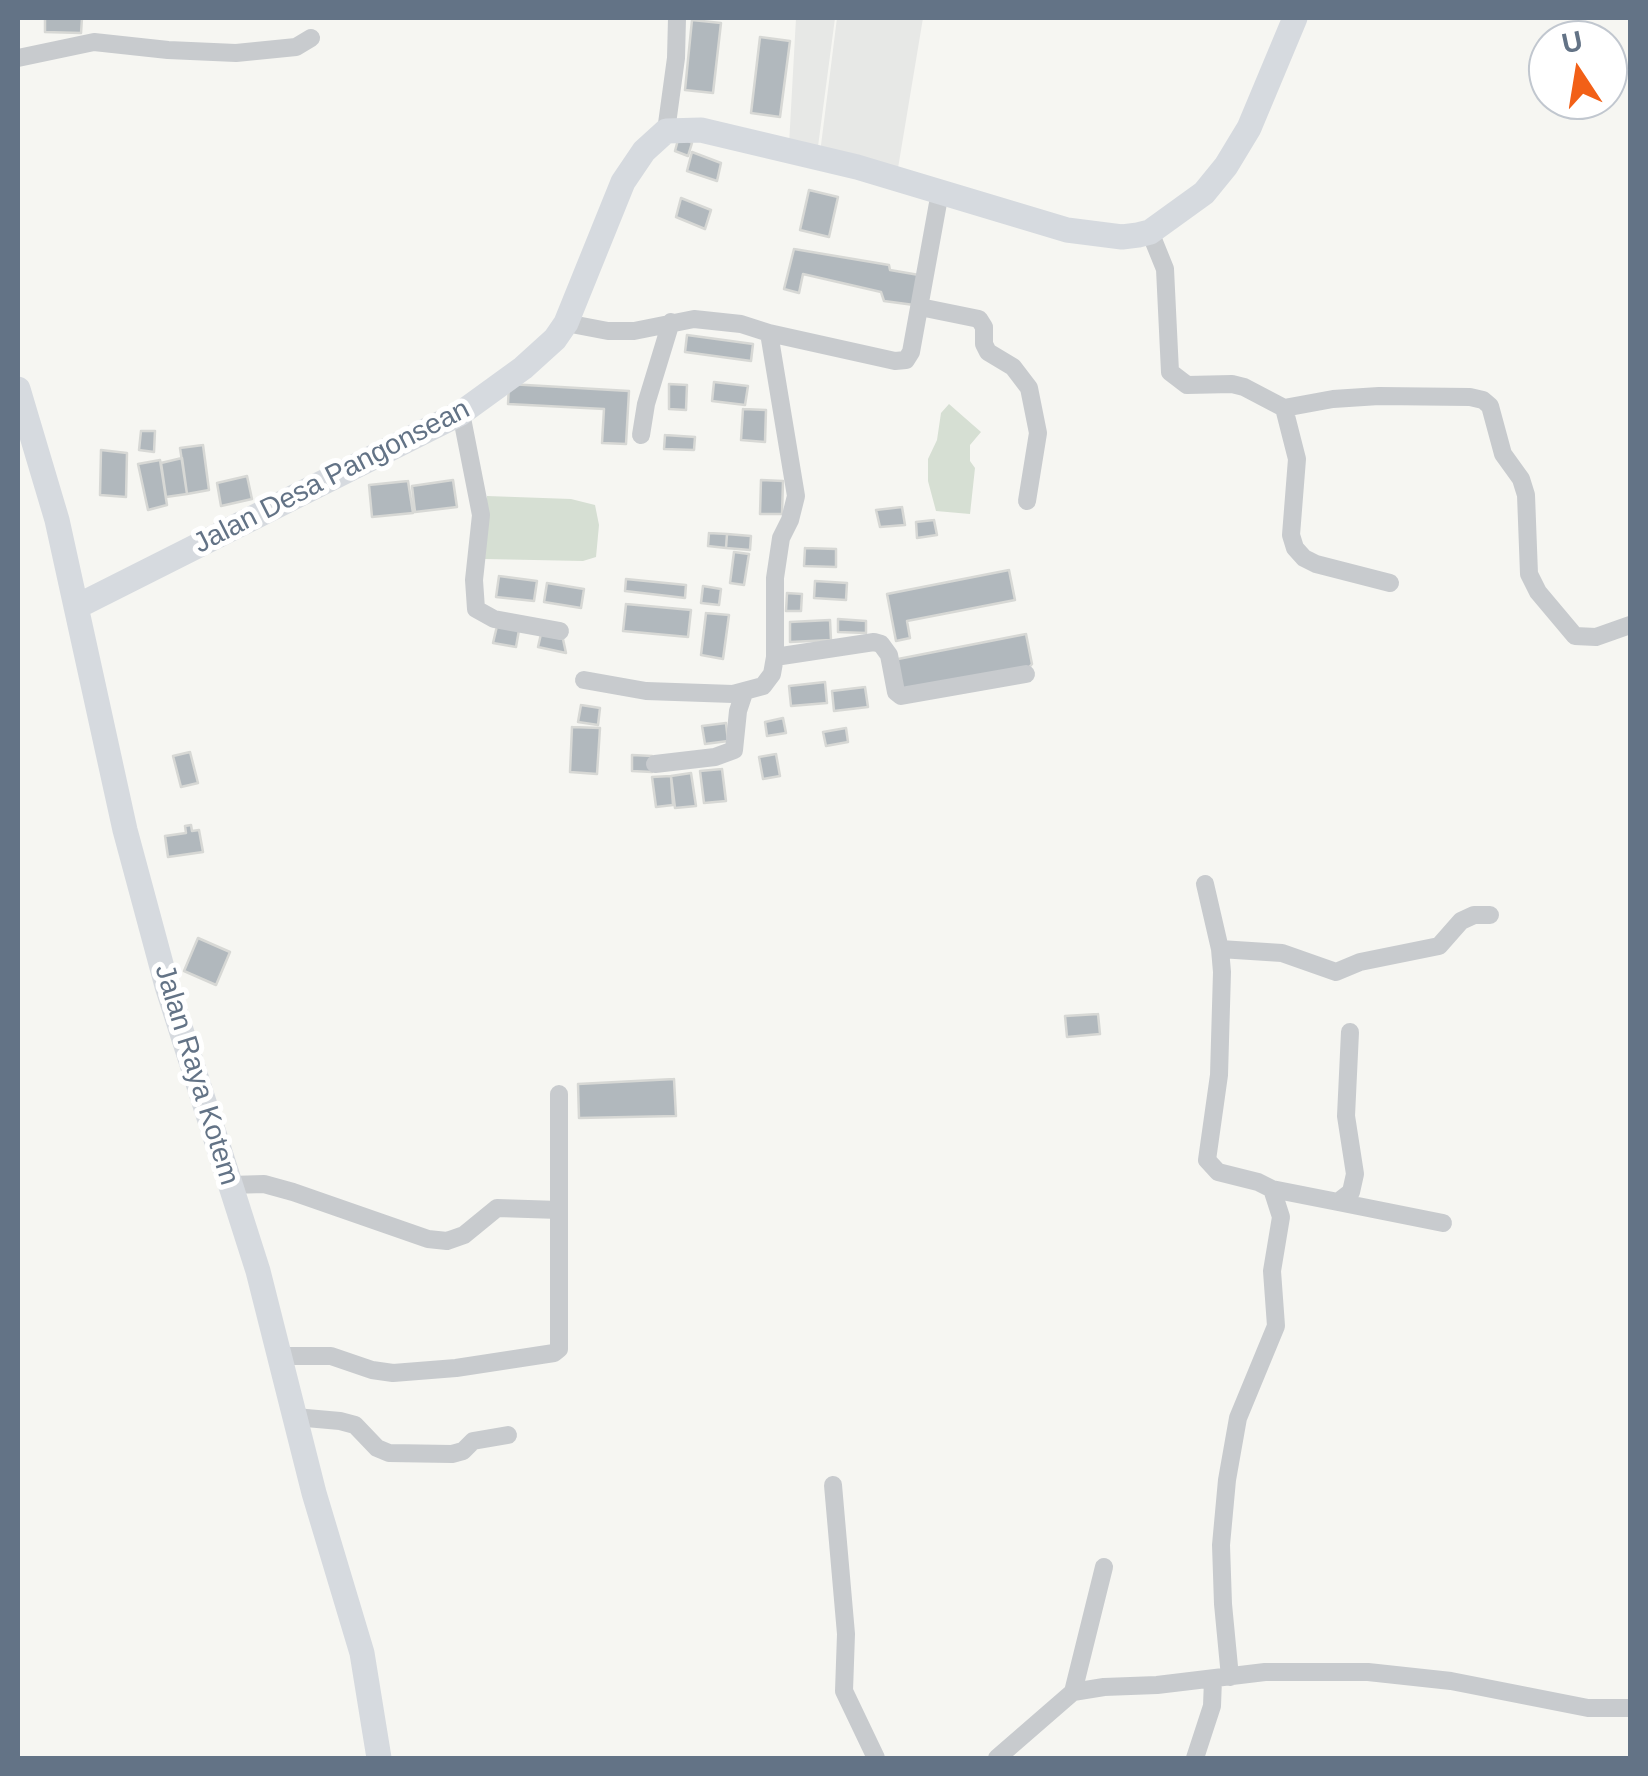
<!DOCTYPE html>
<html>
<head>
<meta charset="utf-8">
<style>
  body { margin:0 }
  #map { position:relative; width:1648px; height:1776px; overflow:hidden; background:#f6f6f2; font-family:Helvetica,sans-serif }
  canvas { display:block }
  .frame { position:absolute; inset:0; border:20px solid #637386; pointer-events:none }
  .north { position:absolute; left:1528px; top:20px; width:100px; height:100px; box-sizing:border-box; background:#fff; border:2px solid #c1c7cf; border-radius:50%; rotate:348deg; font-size:28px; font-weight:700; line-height:40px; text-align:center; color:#637386 }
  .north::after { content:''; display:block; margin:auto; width:35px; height:45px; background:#f26017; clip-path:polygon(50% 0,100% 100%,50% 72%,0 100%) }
</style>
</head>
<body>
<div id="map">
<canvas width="1648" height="1776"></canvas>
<div class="frame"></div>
<div class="north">U</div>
</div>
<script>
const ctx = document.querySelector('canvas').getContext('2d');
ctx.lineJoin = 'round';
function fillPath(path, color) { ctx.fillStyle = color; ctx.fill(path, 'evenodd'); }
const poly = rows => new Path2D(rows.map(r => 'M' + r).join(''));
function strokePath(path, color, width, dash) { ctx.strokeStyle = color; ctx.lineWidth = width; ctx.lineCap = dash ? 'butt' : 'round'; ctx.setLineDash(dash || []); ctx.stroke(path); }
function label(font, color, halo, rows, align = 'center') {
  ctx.font = font + ' Helvetica,sans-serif'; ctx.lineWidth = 10; ctx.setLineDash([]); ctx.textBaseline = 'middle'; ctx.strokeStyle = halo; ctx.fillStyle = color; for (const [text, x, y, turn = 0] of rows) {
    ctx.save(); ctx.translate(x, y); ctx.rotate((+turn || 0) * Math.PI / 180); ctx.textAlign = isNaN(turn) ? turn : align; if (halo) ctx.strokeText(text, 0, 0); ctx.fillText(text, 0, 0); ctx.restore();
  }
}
const built = poly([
  [796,18,835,18,817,154,789,145],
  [837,18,923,18,897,174,820,153]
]);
const green = poly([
  [949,404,981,432,970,445,970,461,975,468,970,514,936,511,928,481,928,459,937,440,941,413],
  [487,496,571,499,595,505,599,525,596,557,583,561,485,559]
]);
const building = poly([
  [45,18,82,18,81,33,45,32,45,18],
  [692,20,721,23,713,93,685,90,692,20],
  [760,37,790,41,780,117,751,113,760,37],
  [679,136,692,143,688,156,675,151,679,136],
  [692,152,721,163,717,181,687,171,692,152],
  [809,190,838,197,829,237,800,230,809,190],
  [681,198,711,210,705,229,676,217,681,198],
  [794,249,889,265,890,270,919,275,914,305,884,301,881,292,803,274,799,293,784,289,794,249],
  [687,335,753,344,751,361,685,352,687,335],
  [714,382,748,386,745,405,712,401,714,382],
  [509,384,629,391,626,444,602,443,604,409,508,404,509,384],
  [669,384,687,385,686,410,669,409,669,384],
  [743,409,766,410,765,442,741,440,743,409],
  [141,431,155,431,154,452,139,450,141,431],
  [665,435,695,437,694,450,664,449,665,435],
  [203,445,209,490,187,494,180,448,203,445],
  [101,450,127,453,126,497,100,495,101,450],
  [182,458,187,494,166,497,161,463,182,458],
  [160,460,167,505,148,510,138,464,160,460],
  [247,476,252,499,221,506,217,483,247,476],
  [453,480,457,507,415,512,412,486,453,480],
  [761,480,783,481,782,514,760,514,761,480],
  [408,481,413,513,372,517,369,485,408,481],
  [902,507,905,525,880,527,876,510,902,507],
  [934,520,937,535,917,538,916,522,934,520],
  [709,533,727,534,726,548,708,546,709,533],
  [727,534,751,536,750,550,726,548,727,534],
  [805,548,836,549,836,567,804,566,805,548],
  [734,552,749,554,744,585,730,583,734,552],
  [1009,570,1015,600,907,621,910,638,896,641,887,594,1009,570],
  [499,576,537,581,534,601,496,597,499,576],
  [626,579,686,585,685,598,625,591,626,579],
  [815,581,847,583,846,600,814,598,815,581],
  [547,583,584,589,581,608,544,602,547,583],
  [703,586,721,589,719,605,701,603,703,586],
  [787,593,802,594,801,611,786,611,787,593],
  [626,604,691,610,688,637,623,631,626,604],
  [706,613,729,615,723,659,701,655,706,613],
  [838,619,866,621,866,633,838,632,838,619],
  [830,620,831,640,790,642,790,622,830,620],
  [497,626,519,630,516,647,493,643,497,626],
  [541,634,563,639,566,653,538,647,541,634],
  [1026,634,1032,664,1026,671,900,695,893,660,1026,634],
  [825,682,827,703,791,706,789,686,825,682],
  [865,687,868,707,834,711,832,691,865,687],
  [581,705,600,708,598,725,578,722,581,705],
  [783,718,786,733,767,736,765,722,783,718],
  [726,723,728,741,705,744,702,726,726,723],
  [572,727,600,728,597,774,570,772,572,727],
  [846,728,848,742,826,746,823,732,846,728],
  [190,752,198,783,181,787,173,756,190,752],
  [776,754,780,776,763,779,759,757,776,754],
  [632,755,652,756,652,772,632,771,632,755],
  [722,769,726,801,704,803,700,771,722,769],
  [691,773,696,806,675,808,671,776,691,773],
  [671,776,673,805,656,807,652,777,671,776],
  [191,825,192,831,199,830,203,852,168,857,165,836,186,833,185,826,191,825],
  [198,938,230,952,216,985,184,971,198,938],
  [1098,1014,1100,1034,1067,1037,1065,1016,1098,1014],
  [674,1079,676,1116,579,1118,578,1084,674,1079]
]);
const street = poly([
  [18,58,94,42,168,50,236,53,296,47,311,38],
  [666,131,676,58,677,18],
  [1150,232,1165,269,1170,372,1187,385,1232,384,1244,387,1284,408,1297,459,1291,535,1295,548,1304,558,1316,564,1390,583],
  [920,307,979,319,984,327,984,344,988,352,1013,367,1029,388,1038,433,1027,501],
  [566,323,608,331,634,331,694,319,741,324,769,333,796,496,790,520,781,538,775,578,775,657,772,674,763,686,733,694,646,691,584,680],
  [769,333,895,361,906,360,911,352,940,192],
  [1284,408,1333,399,1379,396,1470,397,1483,400,1490,406,1503,454,1521,479,1526,495,1529,574,1538,592,1575,636,1596,637,1630,625],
  [461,413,481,515,474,580,476,609,494,619,560,631],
  [641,435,646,404,671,322],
  [775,657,874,642,881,644,889,655,896,692,901,696,1026,674],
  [655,764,715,757,734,750,738,711,744,693],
  [1205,884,1220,949,1222,972,1219,1075,1207,1160,1218,1172,1258,1182,1272,1189,1281,1217,1272,1271,1276,1326,1238,1418,1227,1480,1221,1545,1223,1604,1230,1677],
  [1220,949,1282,953,1336,972,1360,962,1439,946,1461,921,1474,915,1490,915],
  [231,1185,264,1184,293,1192,428,1239,447,1241,464,1235,497,1208,559,1210],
  [1272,1189,1338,1202,1351,1192,1355,1174,1346,1116,1350,1032],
  [1338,1202,1443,1223],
  [279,1356,331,1356,372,1370,393,1373,456,1368,554,1353,559,1349,559,1094],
  [295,1417,340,1421,355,1425,377,1448,389,1453,452,1454,463,1451,473,1441,508,1435],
  [833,1485,846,1634,844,1691,876,1758],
  [1073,1692,1104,1567],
  [997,1758,1073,1692,1104,1687,1157,1685,1265,1672,1368,1672,1451,1681,1588,1708,1630,1708],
  [1195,1758,1212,1706,1213,1679]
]);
const secondary = poly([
  [18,389,57,520,125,830,167,986,258,1271,314,1493,362,1653,379,1758],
  [76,607,461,413,523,368,555,339,566,323,623,182,644,151,666,131,701,130,857,167,1067,230,1122,237,1138,235,1150,232,1204,193,1226,166,1249,128,1295,18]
]);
const streetNames = [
  ["Jalan Desa Pangonsean",332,477,-27],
  ["Jalan Raya Kotem",196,1075,73]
];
fillPath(built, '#e7e8e6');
fillPath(green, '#d6dfd3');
fillPath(building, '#b1b8bd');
strokePath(building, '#d7d8d5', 2.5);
strokePath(street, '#c8cbce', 18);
strokePath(secondary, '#d6dadf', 25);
label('28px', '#637386', '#fff', streetNames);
</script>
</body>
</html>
